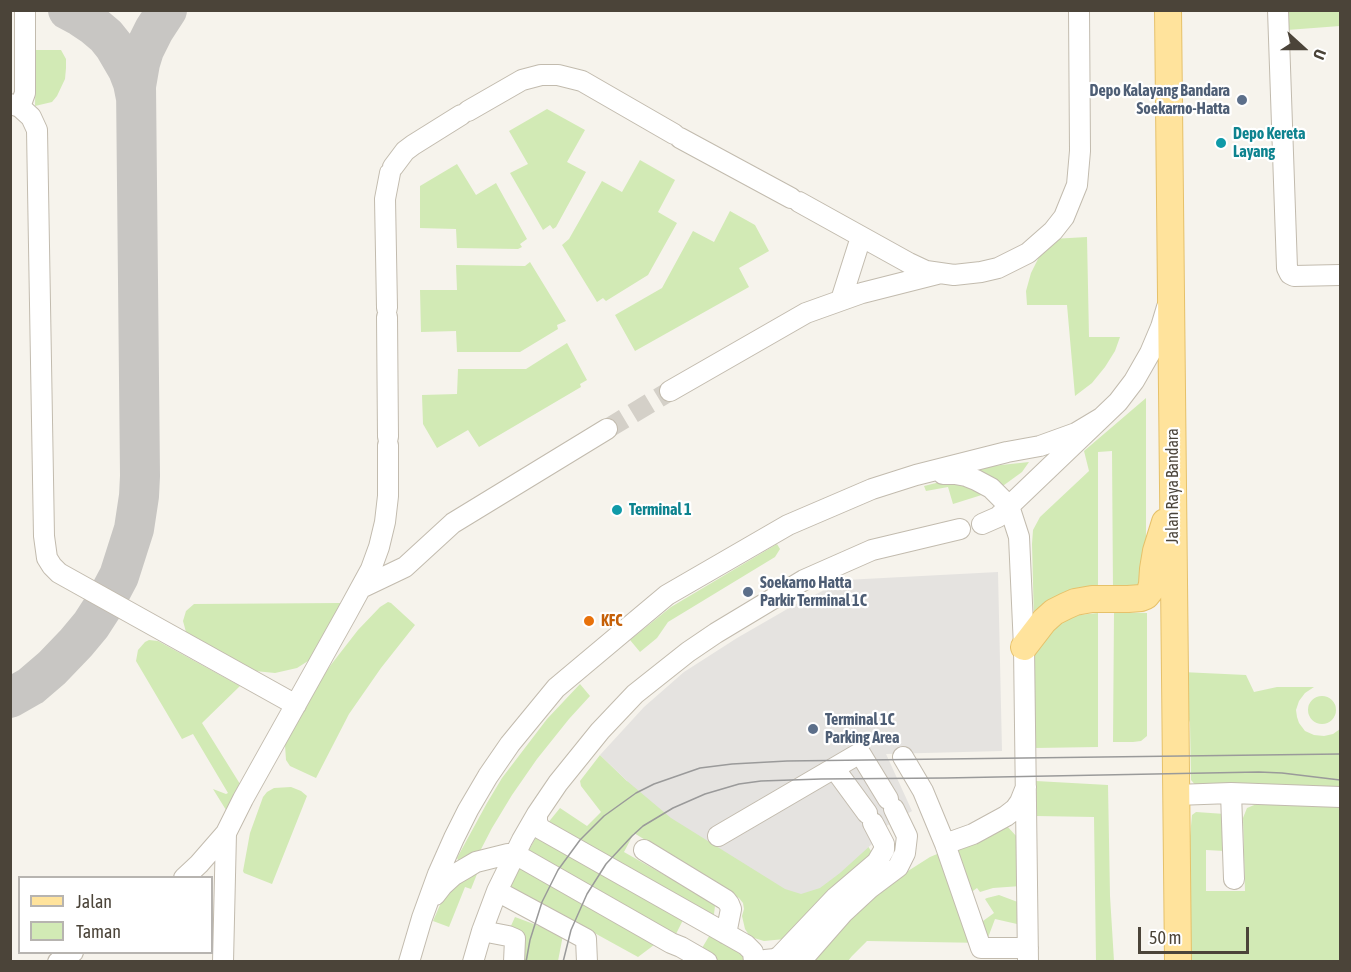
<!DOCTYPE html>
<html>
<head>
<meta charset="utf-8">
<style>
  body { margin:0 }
  #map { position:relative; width:1351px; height:972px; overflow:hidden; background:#f6f3ec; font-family:"Asap Condensed",sans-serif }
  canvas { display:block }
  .frame { position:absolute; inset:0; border:12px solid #4b4439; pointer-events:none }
  .legend { position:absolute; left:18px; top:876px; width:195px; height:78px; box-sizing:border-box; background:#fff; border:2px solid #b7b4b0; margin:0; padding:8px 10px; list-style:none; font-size:18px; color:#4b4439 }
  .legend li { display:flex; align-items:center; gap:12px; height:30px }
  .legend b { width:30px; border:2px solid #b7b4b0 }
  .north { position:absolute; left:1273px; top:18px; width:60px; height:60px; -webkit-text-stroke:4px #fff; paint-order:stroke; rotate:111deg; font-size:16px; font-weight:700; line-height:24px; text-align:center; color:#4b4439 }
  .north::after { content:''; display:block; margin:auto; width:21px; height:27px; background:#4b4439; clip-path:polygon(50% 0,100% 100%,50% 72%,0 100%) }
  .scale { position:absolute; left:1138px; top:927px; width:111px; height:27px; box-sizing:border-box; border:3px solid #4b4439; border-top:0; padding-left:8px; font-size:18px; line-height:21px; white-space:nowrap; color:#4b4439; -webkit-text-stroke:4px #fff; paint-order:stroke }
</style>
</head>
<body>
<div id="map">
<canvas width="1351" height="972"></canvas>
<div class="frame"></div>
<ul class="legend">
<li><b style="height:8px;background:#ffe39c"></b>Jalan</li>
<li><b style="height:16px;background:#d2eab5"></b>Taman</li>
</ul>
<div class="north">U</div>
<div class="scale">50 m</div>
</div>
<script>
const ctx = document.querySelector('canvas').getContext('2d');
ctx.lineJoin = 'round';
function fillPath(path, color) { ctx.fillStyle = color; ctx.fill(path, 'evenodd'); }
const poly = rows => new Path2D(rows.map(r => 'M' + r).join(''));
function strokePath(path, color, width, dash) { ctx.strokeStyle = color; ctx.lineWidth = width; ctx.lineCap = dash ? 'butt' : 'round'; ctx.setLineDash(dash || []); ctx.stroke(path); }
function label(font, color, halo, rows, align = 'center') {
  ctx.font = font + ' "Asap Condensed",sans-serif'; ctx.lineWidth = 4.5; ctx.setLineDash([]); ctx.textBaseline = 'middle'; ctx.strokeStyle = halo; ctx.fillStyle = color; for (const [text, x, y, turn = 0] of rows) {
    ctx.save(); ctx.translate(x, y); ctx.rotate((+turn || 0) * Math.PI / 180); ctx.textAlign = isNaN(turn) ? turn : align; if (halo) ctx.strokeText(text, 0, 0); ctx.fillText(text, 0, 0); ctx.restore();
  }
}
const green = poly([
  [1286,11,1340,11,1340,26,1287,30],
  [36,50,61,50,66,59,66,68,65,79,57,96,52,102,35,106],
  [547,109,585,130,567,162,586,172,556,227,553,229,550,225,543,230,510,173,528,164,509,131],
  [640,160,675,180,658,212,677,223,648,275,606,301,603,298,597,302,562,245,569,239,602,181,622,192],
  [457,164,476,195,496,183,527,239,520,244,522,247,518,249,457,248,456,229,420,228,420,186],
  [730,211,755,225,769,251,739,268,749,287,635,351,615,315,662,288,693,231,714,242],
  [1087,237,1089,337,1120,337,1115,351,1105,367,1092,383,1075,396,1067,305,1027,305,1026,291,1031,273,1039,257,1052,239],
  [530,262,566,321,557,325,558,329,520,352,457,352,456,331,421,332,420,290,457,290,456,265,525,266],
  [567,343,587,380,580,384,581,387,479,447,468,430,437,448,423,424,422,395,457,394,458,369,526,369],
  [1146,398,1146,589,1113,592,1112,451,1098,452,1098,590,1034,622,1032,544,1033,530,1040,517,1089,471,1084,451],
  [1029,462,1022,472,1000,488,972,469,974,468],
  [952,481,988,493,953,504,948,487,926,491,924,486,940,482],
  [777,544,780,549,775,557,668,622,657,638,640,652,630,640,671,607],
  [388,602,391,603,415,625,381,668,349,714,316,778,290,766,286,760,285,745,291,730,311,694,330,666,358,630,380,607],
  [341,603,315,652,308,661,297,668,275,673,255,671,245,666,186,632,183,621,186,611,194,604],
  [1114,612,1147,613,1147,736,1141,741,1133,742,1113,742],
  [1098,613,1098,747,1035,748,1034,649,1060,617],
  [149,640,158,641,240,686,202,723,240,784,226,810,213,789,226,794,228,793,193,734,182,739,136,661,138,650,145,642],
  [1182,672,1246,675,1254,692,1277,687,1314,687,1305,693,1299,701,1296,710,1297,717,1299,723,1305,731,1314,735,1324,736,1333,734,1340,729,1340,789,1197,787,1191,780,1190,723,1183,701],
  [580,684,590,696,569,719,537,759,512,795,492,828,478,855,459,862,457,858,487,803,502,778,547,719],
  '1308 710a14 14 0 1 1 28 0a14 14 0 1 1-28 0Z',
  [600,755,627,781,853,822,871,851,871,854,785,939,764,941,754,938,749,935,745,929,742,916,744,909,743,903,739,898,634,833,624,852,710,901,715,906,714,914,710,917,547,824,560,808,587,826,601,812,581,786,580,781],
  [1036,781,1108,785,1110,896,1114,961,1096,961,1094,817,1036,816],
  [291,787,301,791,307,796,272,884,244,873,243,871,250,833,263,797,267,792,274,788],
  [1259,803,1340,806,1340,961,1187,962,1185,890,1192,815,1196,812,1225,814,1224,851,1206,850,1206,891,1245,891,1243,818,1247,808],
  [1006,825,1018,838,1021,886,993,888,980,892,977,888,966,896,983,921,994,913,985,899,987,898,999,895,1023,904,1017,924,995,919,986,943,867,941,852,956,848,961,809,962,875,892,930,857],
  [537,836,683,920,675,936,527,853],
  [519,867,520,867,606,912,615,922,654,945,638,957,511,887,510,885],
  [479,869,471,889,465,887,449,927,433,921,443,898,456,881],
  [515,917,563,935,558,961,520,961,524,934,510,928],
  [711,933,744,952,745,962,715,961,699,953]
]);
const parking = poly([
  [998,572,1002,751,886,754,912,811,871,835,872,844,840,873,820,888,801,894,785,889,671,818,627,781,600,755,644,707,684,672,737,638,796,604,845,580]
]);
const taxiway = poly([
  [68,10,81,17,93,25,106,36,114,46,128,70,133,83,136,98],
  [10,698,31,686,52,668,76,643,91,625,102,608,119,576,134,529,139,496,140,476,136,86,140,63,144,50,154,30,167,10]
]);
const minorTunnel = poly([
  [607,429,670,391]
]);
const minor = poly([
  [1278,10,1287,268,1290,274,1294,276,1340,275],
  [10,104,20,107,25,93,25,10],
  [20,107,31,117,37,130,44,536,47,558,52,566,59,573,296,705],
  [468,111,522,80,541,75,558,75,582,81,674,134],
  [680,138,791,198],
  [393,167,405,151,413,145,461,115],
  [799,202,909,263,926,271,954,275,981,272,998,268,1028,253,1053,231,1064,217,1077,185,1080,151,1079,10],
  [841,300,861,237],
  [387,308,385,199,390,173],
  [387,317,388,437],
  [670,391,806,313,862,293,937,274],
  [943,474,955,474,966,476,976,480,991,488,1009,506,1019,537,1024,647,1028,962],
  [982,524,998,517,1004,511,1118,402,1134,381,1150,353,1161,327,1167,307],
  [361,588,405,567,453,523,607,429],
  [903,757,923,791,945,844,981,948,1028,948],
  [834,768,867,813],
  [1231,793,1234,879],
  [1176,795,1231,793,1340,797],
  [537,814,537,823,541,829,746,945,753,952,754,962],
  [718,836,860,753,888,799],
  [945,844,973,834,1006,816,1015,809,1020,802,1026,787],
  [644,850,726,900,729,904,731,909,726,934],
  [184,878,199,864,226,833,243,799,347,613,371,569,379,547,385,522,388,496,388,445],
  [497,891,586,939,587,962],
  [435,895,442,886,454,875,466,868,476,862,508,854,515,854,671,943,681,947,707,962],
  [482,931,508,936,515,939,514,962],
  [765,960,775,959,780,956,836,897,877,862,884,850,884,844,873,823],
  [58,962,73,952],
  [223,962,226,833],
  [409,962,422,918,438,874,454,838,468,810,488,776,510,744,556,688,667,595,788,525,872,489,916,475,1007,452,1040,446,1076,433,1101,418],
  [473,962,482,931,497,891,522,840,537,814,558,783,600,731,635,694,688,652,716,633,804,580,872,550,960,529],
  [800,962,843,913,870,888,898,867,905,853,907,836,894,809]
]);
const major = poly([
  [1168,10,1178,962],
  [1024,647,1044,621,1054,612,1066,606,1075,602,1092,599,1128,599,1141,598,1146,596,1150,591,1152,584,1153,569,1156,551,1165,522]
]);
const tram = poly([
  [526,962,530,940,542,902,558,870,580,840,604,816,636,793,654,784,700,768,732,764,787,761,1340,754],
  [563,962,571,930,587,894,606,864,632,836,643,826,673,808,705,794,739,784,761,781,821,779,945,778,1259,772,1282,773,1340,780]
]);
const markers = [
  [1242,100,6,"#5c6f8a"],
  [1221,143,6,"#0f9aa8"],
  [617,510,6,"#0f9aa8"],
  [748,592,6,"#5c6f8a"],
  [589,621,6,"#e8710a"],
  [813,729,6,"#5c6f8a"]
];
const serviceNames = [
  ["Depo Kalayang Bandara",1230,91,"right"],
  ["Soekarno-Hatta",1230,109,"right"],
  ["Soekarno Hatta",760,583],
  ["Parkir Terminal 1C",760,601],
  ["Terminal 1C",825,720],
  ["Parking Area",825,738]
];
const cultureNames = [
  ["Depo Kereta",1233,134],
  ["Layang",1233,152],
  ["Terminal 1",629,510]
];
const streetNames = [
  ["Jalan Raya Bandara",1173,486,-90]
];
const foodNames = [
  ["KFC",601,621]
];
fillPath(green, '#d2eab5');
fillPath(parking, '#e5e3e0');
strokePath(taxiway, '#c8c6c3', 40);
strokePath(minorTunnel, '#d4d0c8', 20, [20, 10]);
strokePath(minor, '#c2bbae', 22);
strokePath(major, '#e6c16a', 28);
strokePath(minor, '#fff', 20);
strokePath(major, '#ffe39c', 26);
strokePath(tram, '#9a9a9a', 1.5);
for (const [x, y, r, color] of markers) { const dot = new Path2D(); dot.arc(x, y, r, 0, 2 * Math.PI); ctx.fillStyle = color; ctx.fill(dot); strokePath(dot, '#fff', 2); }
label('bold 16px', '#4e5e75', '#fff', serviceNames, 'left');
label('bold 16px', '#0d838f', '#fff', cultureNames, 'left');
label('16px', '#4b4439', '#fff', streetNames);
label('bold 16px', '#c56008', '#fff', foodNames, 'left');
</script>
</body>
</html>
